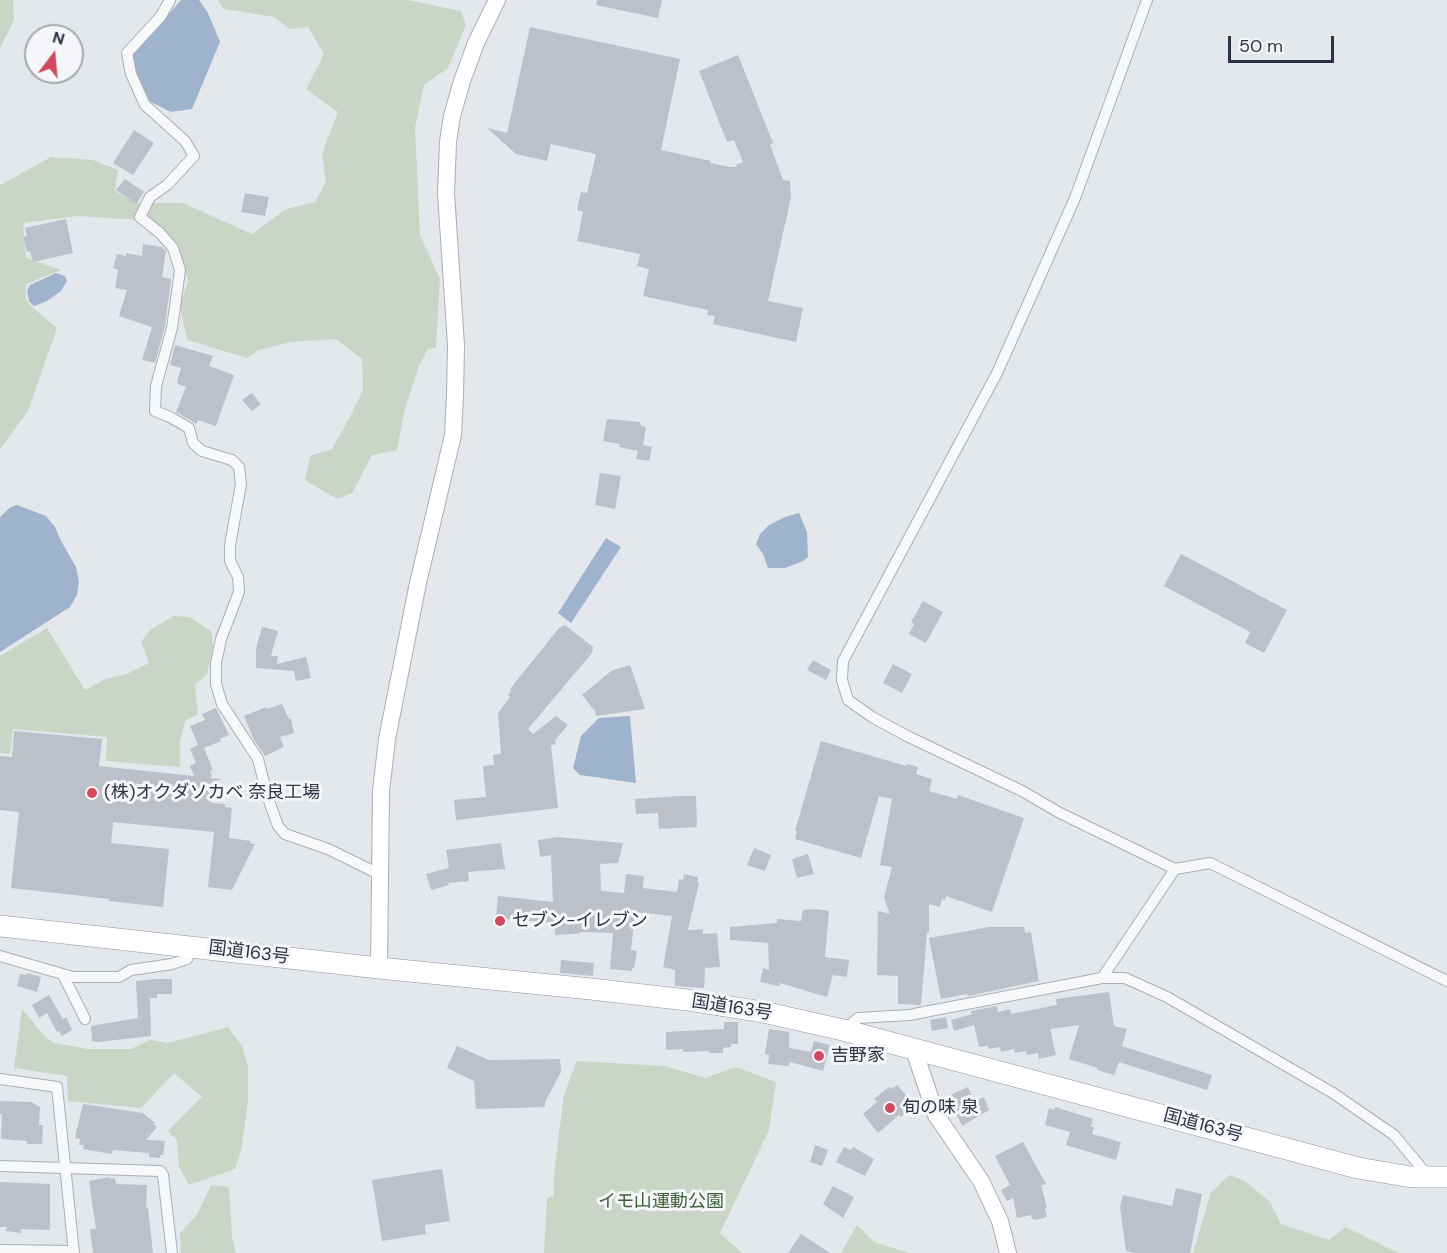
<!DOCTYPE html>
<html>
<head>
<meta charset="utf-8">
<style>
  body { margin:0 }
  #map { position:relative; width:1447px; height:1253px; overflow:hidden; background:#e4e7ec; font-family:"DM Sans",sans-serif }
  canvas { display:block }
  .north { position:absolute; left:24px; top:24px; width:60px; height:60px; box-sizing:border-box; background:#f4f6f9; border:2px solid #a4a8b1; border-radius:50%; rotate:16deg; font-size:16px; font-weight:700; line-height:24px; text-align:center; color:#2b3445 }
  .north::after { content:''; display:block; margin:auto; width:21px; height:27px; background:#d1495b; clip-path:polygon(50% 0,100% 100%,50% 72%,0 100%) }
  .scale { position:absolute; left:1228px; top:36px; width:106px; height:27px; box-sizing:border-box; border:3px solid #2b3445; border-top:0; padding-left:8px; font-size:18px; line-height:21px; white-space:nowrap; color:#2b3445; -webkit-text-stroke:4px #f4f6f9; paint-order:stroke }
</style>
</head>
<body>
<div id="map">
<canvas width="1447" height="1253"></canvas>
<div class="north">N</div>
<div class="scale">50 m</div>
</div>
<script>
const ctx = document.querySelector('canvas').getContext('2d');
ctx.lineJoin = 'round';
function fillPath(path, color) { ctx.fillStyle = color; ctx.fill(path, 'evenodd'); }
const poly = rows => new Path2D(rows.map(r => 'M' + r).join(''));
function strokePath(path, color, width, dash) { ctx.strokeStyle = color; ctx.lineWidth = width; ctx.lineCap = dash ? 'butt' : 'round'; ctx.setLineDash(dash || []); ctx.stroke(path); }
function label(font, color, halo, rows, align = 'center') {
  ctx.font = font + ' "DM Sans","Noto Sans JP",sans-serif'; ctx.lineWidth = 6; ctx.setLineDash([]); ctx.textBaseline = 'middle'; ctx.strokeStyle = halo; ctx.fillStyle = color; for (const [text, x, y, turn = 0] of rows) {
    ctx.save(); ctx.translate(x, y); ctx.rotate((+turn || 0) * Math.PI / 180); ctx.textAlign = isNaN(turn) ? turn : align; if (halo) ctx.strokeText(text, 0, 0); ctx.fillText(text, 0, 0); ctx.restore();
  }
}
const green = poly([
  [0,0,13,0,14,20,0,48],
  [218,0,408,0,461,11,466,25,448,68,424,85,415,128,420,235,440,279,436,348,428,349,419,366,405,408,397,450,372,455,352,493,337,499,305,480,310,456,332,449,350,417,363,390,362,359,336,339,291,342,259,350,247,358,187,340,180,306,188,281,176,245,154,221,78,216,23,223,26,258,61,270,26,284,26,300,32,307,57,328,28,411,0,449,0,185,51,157,93,160,118,170,115,191,135,203,183,203,252,234,286,209,315,202,326,182,322,154,338,112,306,89,324,54,308,27,289,29,274,17,224,9],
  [174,616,190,617,212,632,213,648,207,674,195,685,198,714,185,721,180,742,180,767,106,761,107,737,13,729,10,754,0,753,0,656,47,628,85,690,106,679,127,674,149,663,141,642,151,629],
  [22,1009,46,1038,54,1043,88,1049,131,1049,150,1040,168,1043,228,1027,242,1046,248,1067,248,1101,241,1151,235,1169,189,1185,179,1167,177,1140,168,1131,202,1097,174,1073,141,1108,68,1101,67,1076,14,1068],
  [577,1061,665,1066,705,1078,736,1067,776,1082,769,1130,720,1233,742,1253,544,1253,547,1199,554,1195,554,1175,564,1094],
  [1230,1175,1245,1181,1270,1202,1281,1224,1329,1240,1345,1227,1399,1253,1193,1253,1211,1192],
  [211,1185,229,1187,232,1237,236,1253,181,1253,180,1233,197,1215],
  [857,1225,874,1242,909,1253,841,1253]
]);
const water = poly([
  [181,0,199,0,208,13,220,42,192,109,171,112,147,100,137,78,132,55],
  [56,273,65,276,67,281,61,291,47,301,34,306,29,301,27,291,30,285],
  [17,505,46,516,55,527,60,539,76,567,79,582,77,595,70,607,0,652,0,517,11,507],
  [799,513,807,532,808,557,803,561,785,568,768,568,763,554,756,544,760,534,769,525,785,517],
  [606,538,621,547,571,623,558,613],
  [630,716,636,783,580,775,573,768,581,736,599,718]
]);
const building = poly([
  [597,0,662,0,658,18,596,5],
  [530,27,680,59,661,150,711,161,710,163,729,167,737,167,736,165,743,162,734,140,727,142,699,71,738,55,773,143,770,144,783,180,790,181,791,197,768,301,803,308,796,342,713,324,715,316,707,315,708,310,643,296,649,269,637,266,640,254,577,241,583,212,577,210,581,192,587,193,596,154,551,144,547,161,516,154,487,128,507,133],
  [134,130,154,143,133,175,113,163],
  [125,179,144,192,136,204,116,190],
  [245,193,269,197,265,216,241,212],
  [66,219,73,253,33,262,30,251,27,252,23,237,27,236,25,228],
  [143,244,162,247,166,251,162,277,171,279,165,326,155,363,142,360,152,327,119,316,127,290,115,288,118,270,113,268,117,254,126,256,126,253,142,256],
  [175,345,213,356,209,366,234,375,216,426,198,420,197,424,176,412,186,387,178,384,177,382,181,368,170,365],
  [252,393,261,404,252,411,242,400],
  [607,419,640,422,641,426,646,427,643,445,652,447,649,461,636,459,638,451,619,447,620,444,603,441],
  [600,473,621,476,615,509,595,505],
  [1181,554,1287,610,1264,653,1245,643,1250,632,1164,586],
  [923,601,943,612,926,643,909,634,914,624,911,622],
  [565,625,593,647,592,653,528,729,533,734,556,716,568,725,555,740,556,744,551,745,558,808,456,820,454,800,486,797,483,766,494,765,493,755,501,754,498,713,510,697,508,695,511,691,510,689,559,628],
  [262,627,278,631,271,656,278,656,277,664,306,657,311,678,296,681,294,671,256,668,256,649],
  [813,660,831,670,826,680,807,670],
  [893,664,912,674,902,693,883,683],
  [630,665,645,709,596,716,595,711,582,695,611,671],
  [282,704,289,719,291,719,294,733,280,737,284,747,265,756,254,740,244,716,266,707,267,709],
  [216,708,229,735,220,739,221,741,204,748,213,770,210,771,212,776,210,778,222,779,206,785,212,803,225,804,225,807,232,808,229,838,251,841,250,843,255,844,232,890,208,887,214,832,113,822,111,843,169,849,163,907,109,901,109,899,11,888,19,812,0,810,0,756,12,757,14,731,102,739,99,766,194,776,190,766,196,763,190,749,198,745,190,726,205,720,202,714],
  [821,741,906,766,907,764,918,767,916,774,932,779,929,791,957,799,958,795,1024,818,992,912,946,896,945,900,942,899,940,907,929,904,929,932,927,933,921,1005,898,1004,898,976,877,975,878,911,890,914,884,898,892,867,880,865,892,799,879,796,861,858,795,839,797,831,795,831],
  [680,796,696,796,697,827,659,829,658,813,636,814,635,799],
  [557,837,623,843,618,863,600,864,601,891,624,893,626,874,644,876,643,888,677,892,679,879,683,880,684,874,698,877,697,883,699,883,688,930,703,929,703,934,717,933,720,967,705,968,704,988,675,986,675,970,663,967,672,916,635,912,631,950,637,951,634,968,632,968,632,971,610,969,613,933,581,932,581,933,573,934,555,935,555,923,496,918,498,896,553,902,551,855,540,857,538,840],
  [501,843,505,869,468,872,469,881,448,883,449,885,431,890,426,874,449,868,446,850],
  [754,848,771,855,765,871,747,865],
  [808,854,814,874,797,878,792,859],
  [815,909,829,911,825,957,849,960,847,977,833,975,827,997,780,983,779,986,760,982,763,968,769,970,768,943,730,940,730,927,777,923,777,919,801,921,803,910],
  [989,927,1024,927,1025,933,1031,932,1039,981,968,996,967,994,941,999,929,938],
  [561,960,594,963,593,976,560,973],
  [27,973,41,977,37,992,17,986,20,974,27,975],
  [155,979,172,979,172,994,157,994,157,998,150,998,151,1036,98,1042,92,1041,91,1026,138,1018,136,981],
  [1109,992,1114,1026,1127,1029,1122,1046,1212,1075,1207,1090,1119,1062,1114,1075,1097,1070,1098,1068,1069,1059,1079,1025,1050,1029,1056,1055,1039,1059,1038,1053,1027,1055,1026,1051,1015,1053,1014,1049,1001,1052,1000,1047,989,1049,988,1046,979,1047,974,1025,954,1031,951,1020,972,1014,971,1011,997,1006,998,1012,1010,1009,1011,1014,1057,1005,1056,999],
  [49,995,63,1019,66,1017,72,1030,62,1036,59,1031,57,1032,47,1013,39,1018,32,1005],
  [946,1017,948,1028,932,1031,930,1020],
  [724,1022,738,1022,738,1044,731,1044,731,1047,723,1048,723,1053,709,1053,709,1051,683,1052,683,1049,666,1050,666,1032,724,1029],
  [769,1029,789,1032,789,1048,811,1052,814,1041,830,1045,823,1071,790,1062,789,1066,768,1064,769,1055,765,1054],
  [457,1046,489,1060,560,1059,561,1072,545,1102,545,1107,476,1109,474,1081,447,1068],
  [897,1085,913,1103,908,1107,910,1109,901,1117,899,1115,878,1133,863,1114,877,1102,874,1099,889,1087,891,1089],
  [968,1087,974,1101,984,1097,989,1110,962,1126,948,1096],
  [0,1101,31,1102,40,1107,39,1125,43,1125,42,1144,27,1144,27,1141,1,1139,2,1114,0,1114],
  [83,1104,143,1113,155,1123,153,1124,157,1127,146,1140,165,1141,163,1155,160,1155,160,1158,149,1157,149,1153,113,1150,112,1154,83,1149,84,1145,79,1145,80,1139,75,1138],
  [1055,1107,1093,1119,1091,1127,1094,1127,1092,1134,1121,1142,1116,1160,1066,1145,1070,1132,1045,1125,1049,1108,1054,1110],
  [1023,1142,1046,1184,1041,1185,1047,1208,1045,1208,1047,1217,1035,1220,1032,1219,1031,1215,1017,1218,1013,1198,1007,1201,1001,1190,1010,1185,995,1156],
  [815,1145,828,1150,822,1166,810,1162],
  [844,1147,851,1150,853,1147,874,1159,865,1176,836,1162],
  [442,1169,450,1221,425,1225,426,1234,382,1241,372,1180],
  [110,1177,110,1179,115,1178,116,1184,147,1185,146,1208,148,1208,153,1253,93,1253,90,1229,96,1229,89,1181],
  [0,1182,50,1184,50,1230,21,1229,21,1233,6,1231,7,1227,0,1227],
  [833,1186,854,1197,843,1218,823,1204],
  [1176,1188,1202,1194,1190,1253,1135,1253,1126,1251,1120,1207,1123,1195,1172,1206],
  [801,1234,830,1253,788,1253]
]);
const street = poly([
  [170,0,161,16,127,53,131,74,145,105,185,141,194,156,167,185,150,197,140,217,160,233,173,248,180,270,172,328,156,386,155,411,170,417,189,428,193,443,202,451,232,460,239,467,241,484,230,545,230,561,238,577,239,592,221,639,216,663,216,684,222,704,258,759,268,798,278,826,285,834,328,849,379,874],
  [1147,0,1075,198,997,373,843,661,842,680,848,700,872,717,907,736,1022,791,1060,813,1175,869,1210,863,1447,981],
  [0,956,73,977,119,977,131,970,172,964,187,959,193,947],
  [63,975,85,1019],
  [1102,978,1175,869],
  [844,1030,858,1018,909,1015,1102,978,1125,978,1167,997,1333,1093,1394,1135,1429,1177],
  [0,1079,57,1087,74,1253],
  [0,1166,160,1171,163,1175,172,1253],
  [0,1250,73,1251]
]);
const secondary = poly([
  [379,968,381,791,387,739,418,583,453,435,455,395,456,345,446,193,448,142,452,116,462,81,476,43,497,0],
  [914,1050,936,1115,981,1181,1000,1221,1008,1253]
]);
const highway = poly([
  [0,926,379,968,591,989,687,1000,763,1012,843,1030,1358,1168,1411,1177,1447,1177]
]);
const markers = [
  [92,793,6,"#d1495b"],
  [500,921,6,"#d1495b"],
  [819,1056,6,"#d1495b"],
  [890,1108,6,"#d1495b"]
];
const poiNames = [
  ["(株)オクダソカベ 奈良工場",104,793],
  ["セブン-イレブン",512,921],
  ["吉野家",831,1056],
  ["旬の味 泉",902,1108]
];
const streetNames = [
  ["国道163号",249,953,7],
  ["国道163号",732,1008,9],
  ["国道163号",1203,1126,15]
];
const parkNames = [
  ["イモ山運動公園",661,1202]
];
fillPath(green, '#c9d6c5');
fillPath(water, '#9fb4cc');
fillPath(building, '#bbc0ca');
strokePath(street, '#a9aeb7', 12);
strokePath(secondary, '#a9aeb7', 18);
strokePath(highway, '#8b94a3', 22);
strokePath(street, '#f7f8fa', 10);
strokePath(secondary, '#fff', 16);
strokePath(highway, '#fff', 21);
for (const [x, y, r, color] of markers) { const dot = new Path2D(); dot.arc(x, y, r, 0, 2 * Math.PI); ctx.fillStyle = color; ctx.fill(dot); strokePath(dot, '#f4f6f9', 2); }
label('18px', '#2b3445', '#f4f6f9', poiNames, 'left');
label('18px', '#2b3445', '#f4f6f9', streetNames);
label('18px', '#3f6138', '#f4f6f9', parkNames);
</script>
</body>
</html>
